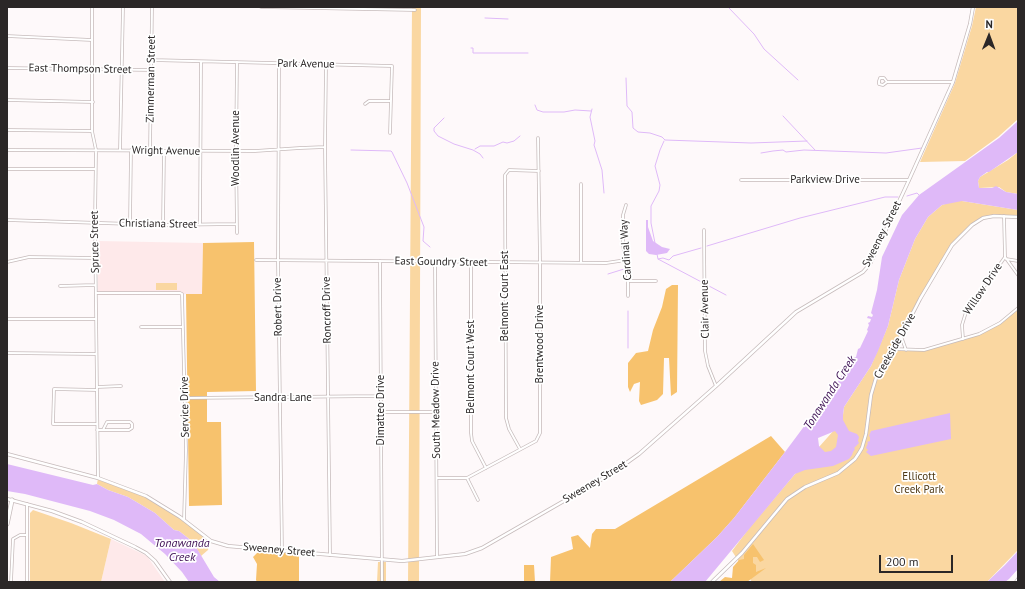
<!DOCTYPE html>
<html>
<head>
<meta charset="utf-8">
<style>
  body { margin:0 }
  #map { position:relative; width:1025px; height:589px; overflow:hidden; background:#fef9fa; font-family:"PT Sans",sans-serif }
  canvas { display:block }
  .frame { position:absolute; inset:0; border:8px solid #2b2727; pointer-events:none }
  .north { position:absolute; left:969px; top:16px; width:40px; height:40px; -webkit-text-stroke:3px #fff; paint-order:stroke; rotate:1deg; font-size:11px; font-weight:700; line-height:16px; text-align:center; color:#2b2727 }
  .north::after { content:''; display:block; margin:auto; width:14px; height:18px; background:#2b2727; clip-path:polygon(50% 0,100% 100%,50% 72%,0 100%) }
  .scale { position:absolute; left:879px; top:555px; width:74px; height:18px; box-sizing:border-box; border:2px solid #2b2727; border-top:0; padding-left:5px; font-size:12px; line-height:14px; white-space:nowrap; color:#2b2727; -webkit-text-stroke:3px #fff; paint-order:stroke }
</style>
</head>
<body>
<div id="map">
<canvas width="1025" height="589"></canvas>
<div class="frame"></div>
<div class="north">N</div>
<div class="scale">200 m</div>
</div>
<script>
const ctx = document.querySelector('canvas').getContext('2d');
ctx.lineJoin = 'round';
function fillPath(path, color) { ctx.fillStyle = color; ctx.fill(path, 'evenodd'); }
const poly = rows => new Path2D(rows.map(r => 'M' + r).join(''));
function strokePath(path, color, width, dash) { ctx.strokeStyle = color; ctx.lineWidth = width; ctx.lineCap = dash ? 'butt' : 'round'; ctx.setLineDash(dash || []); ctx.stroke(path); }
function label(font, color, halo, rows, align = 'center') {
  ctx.font = font + ' "PT Sans",sans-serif'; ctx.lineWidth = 3.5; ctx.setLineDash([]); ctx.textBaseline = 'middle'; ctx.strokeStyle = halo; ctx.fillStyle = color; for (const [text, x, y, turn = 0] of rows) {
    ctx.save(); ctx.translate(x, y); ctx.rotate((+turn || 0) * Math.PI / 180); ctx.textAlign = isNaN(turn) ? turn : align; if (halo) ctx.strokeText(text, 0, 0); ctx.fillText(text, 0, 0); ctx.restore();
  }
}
const built = poly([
  [98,241,203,243,202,294,98,295],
  [111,539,147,556,165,582,101,582]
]);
const green = poly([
  [412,7,421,7,419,582,408,582],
  [976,7,1018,7,1018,119,998,137,965,161,920,162,955,83,972,26],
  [1018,152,1018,194,1006,192,999,187,979,188,978,181,980,177,1008,160],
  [954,201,962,201,1018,210,1018,217,994,216,977,221,952,245,907,323,894,349,924,350,979,334,1000,323,1018,308,1018,550,987,582,752,582,732,551,750,527,795,474,843,420,843,415,844,407,871,366,888,326,899,280,915,239,928,217,942,205],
  [156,283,177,283,177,290,156,290],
  [98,478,146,496,180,517,211,541,208,550,201,556,193,542,179,531,174,530,155,513,128,497,108,490,97,484],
  [33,510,71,523,111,539,101,582,30,582,30,513],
  [378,562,386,562,386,582,377,582]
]);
const forest = poly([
  [254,242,256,391,207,392,207,422,221,422,222,505,189,506,186,294,202,294,203,243],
  [672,285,678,285,677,392,671,396,669,358,664,358,663,394,657,400,641,405,639,401,640,382,634,384,630,392,628,387,628,363,636,353,648,351,653,330,662,307,666,289],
  [771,436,785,452,734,518,717,537,670,582,550,582,551,557,573,549,571,537,578,535,590,548,592,534,596,529,615,529],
  [753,544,764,560,760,562,757,557,753,557,753,563,756,565,756,572,766,568,747,582,743,582,742,581,739,582,719,582,725,577,732,578,733,567,739,560,744,559,744,555],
  [259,551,299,554,299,582,257,582,256,580,257,564,253,557],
  [524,565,534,565,535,582,524,582]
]);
const water = poly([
  [1018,121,1018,152,989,172,987,172,980,177,978,181,979,188,992,188,996,186,1006,192,1018,194,1018,210,962,201,942,205,928,217,915,239,899,280,888,326,878,351,871,366,844,407,843,415,843,420,849,431,857,434,859,437,858,441,859,443,854,448,855,449,853,452,852,455,849,459,833,466,805,470,795,474,705,582,670,582,717,537,734,518,785,452,814,413,822,400,836,384,853,358,856,357,858,349,860,348,868,331,867,330,869,325,868,323,870,322,871,319,867,318,868,316,872,317,873,315,871,313,877,290,882,257,902,215,919,195,999,138],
  [835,431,838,435,836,447,831,451,825,452,819,446,818,438],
  [646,220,648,220,648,227,653,241,662,247,670,249,667,253,656,255,649,254,646,251],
  [950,413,951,439,871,456,866,452,868,450,866,448,868,443,867,442,870,441,870,437,869,436,871,431],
  [7,464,93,485,97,484,108,490,128,497,155,513,174,530,179,531,193,542,214,577,220,582,189,582,182,572,165,554,141,534,114,520,90,511,25,494,7,491],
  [1018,551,1018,569,1009,579,1005,582,987,582,1005,565]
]);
const stream = poly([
  [728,7,754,34,764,49,798,80],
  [485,18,508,19],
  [471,48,473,48,473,53,528,53],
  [626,78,627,106,632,112,633,128,638,132,650,133,662,137,665,140,751,143,807,141],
  [535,105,537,110,543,112,564,112,575,110,591,111],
  [592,109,590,117,595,141,594,145,602,170,604,193],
  [783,116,815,150],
  [444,118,434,128,434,131,438,136,454,144,473,150,480,154,483,158],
  [475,149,480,146,494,146,503,142,507,143,514,141,520,136],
  [351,150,391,151,392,152,407,183,424,227,423,241,430,247],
  [761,153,773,151,783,150,786,152,804,150,886,153,922,148],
  [907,196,917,193,919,195],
  [655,243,651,223,651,206,659,191,660,185,655,166,660,150,664,141],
  [707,246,800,218,885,197,898,197],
  [701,248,673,256,669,260,663,258,658,259,726,295],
  [657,254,658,259],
  [608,274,624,269],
  [628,348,628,311]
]);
const minor = poly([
  [92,7,92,131,96,150,95,222,98,478],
  [261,7,415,10],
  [7,36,92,40],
  [152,60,392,66,390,133],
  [279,63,278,261,282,551],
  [326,64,325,147,330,555],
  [7,68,152,70],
  [887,82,883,85,879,84,879,81,880,78,884,78,887,82,953,82],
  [7,100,93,102],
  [365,104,369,101,390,101],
  [7,130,92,131],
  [7,150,255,151,300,148,325,147],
  [120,150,123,7],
  [150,151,152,7],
  [7,169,95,169],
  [741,180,909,180],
  [626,205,623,215,623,246,628,270,628,296],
  [7,220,163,225,236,224],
  [130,223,131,150],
  [200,224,201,62],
  [163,225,164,151],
  [704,230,705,351,708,366,716,386],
  [237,233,236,151,237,62],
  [1005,257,1018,275],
  [1006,259,1018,261],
  [256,260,606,263,626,260],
  [380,261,382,582],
  [7,262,29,257,95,258],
  [435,262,437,557],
  [471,262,471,433,472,441,486,468],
  [581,263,581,184],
  [628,281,656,281],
  [60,286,95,285],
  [96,293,180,293,182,294,186,450,184,520],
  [7,319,96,319],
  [141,327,183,327],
  [901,336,906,350],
  [963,339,962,325,966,312,1005,257,1004,216],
  [893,349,924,350,979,334,1000,323,1018,308],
  [7,353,96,354],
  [97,387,121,386],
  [97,390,54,389,53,424,97,424],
  [185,398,381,396],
  [381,412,436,412],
  [97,430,129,430,132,428,132,424,130,422,107,422,103,430],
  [520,449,509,429,506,418,505,175,509,170,539,171],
  [437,478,467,478,536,441,540,433,540,262,538,138],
  [467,478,478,500],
  [27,504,27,582],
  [11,582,13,539,20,535,27,535]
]);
const tertiary = poly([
  [7,454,98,478,146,496,180,517,211,541,228,546,402,561,465,554,482,548,611,474,639,454,716,386,796,312,863,272,870,264,909,180,953,82,970,24,973,7],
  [7,499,52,511,82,522,135,547,146,553,155,561,170,582],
  [712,582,742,553,787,499,805,487,838,473,855,459,859,453,862,448,866,434,871,395,876,378,901,336,920,299,952,245,972,225,983,218,994,216,1018,217],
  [1016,582,1018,579]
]);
const primary = poly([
  [7,524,12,500]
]);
const streetNames = [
  ["Park Avenue",306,64,1],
  ["East Thompson Street",80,69,1],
  ["Zimmerman Street",151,79,-89],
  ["Woodlin Avenue",236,148,-90],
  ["Wright Avenue",166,151,1],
  ["Parkview Drive",825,180],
  ["Christiana Street",158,224,1],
  ["Sweeney Street",882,234,-63],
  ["Spruce Street",95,242,-91],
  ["Cardinal Way",626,250,-94],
  ["East Goundry Street",441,262,1],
  ["Willow Drive",983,289,-56],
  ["Belmont Court East",505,296,-90],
  ["Robert Drive",278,307,-91],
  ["Clair Avenue",705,309,-91],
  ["Roncroff Drive",327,310,-91],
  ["Brentwood Drive",540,344,-90],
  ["Creekside Drive",895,346,-61],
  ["Belmont Court West",471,367,-90],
  ["Sandra Lane",283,398],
  ["Service Drive",185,407,-91],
  ["Dimatteo Drive",381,410,-90],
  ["South Meadow Drive",436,410,-91],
  ["Sweeney Street",595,482,-31],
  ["Sweeney Street",279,550,5]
];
const parkNames = [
  ["Ellicott",919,477],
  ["Creek Park",919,490]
];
const waterNames = [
  ["Tonawanda Creek",830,393,-57],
  ["Tonawanda",182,544],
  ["Creek",182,558]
];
fillPath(built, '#fee9ea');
fillPath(green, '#fad7a1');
fillPath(forest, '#f7c26d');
fillPath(water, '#dfb9f8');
strokePath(stream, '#dfb9f8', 1);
strokePath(minor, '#c6bbbb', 3.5);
strokePath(tertiary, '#c6bbbb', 4);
strokePath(primary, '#c6bbbb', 5);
strokePath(minor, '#fff', 2);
strokePath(tertiary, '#fff', 2.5);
strokePath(primary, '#fff', 3.5);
label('11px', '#2b2727', '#fff', streetNames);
label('11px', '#4e3814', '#fff', parkNames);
label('italic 12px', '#3e1054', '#fff', waterNames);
</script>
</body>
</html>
